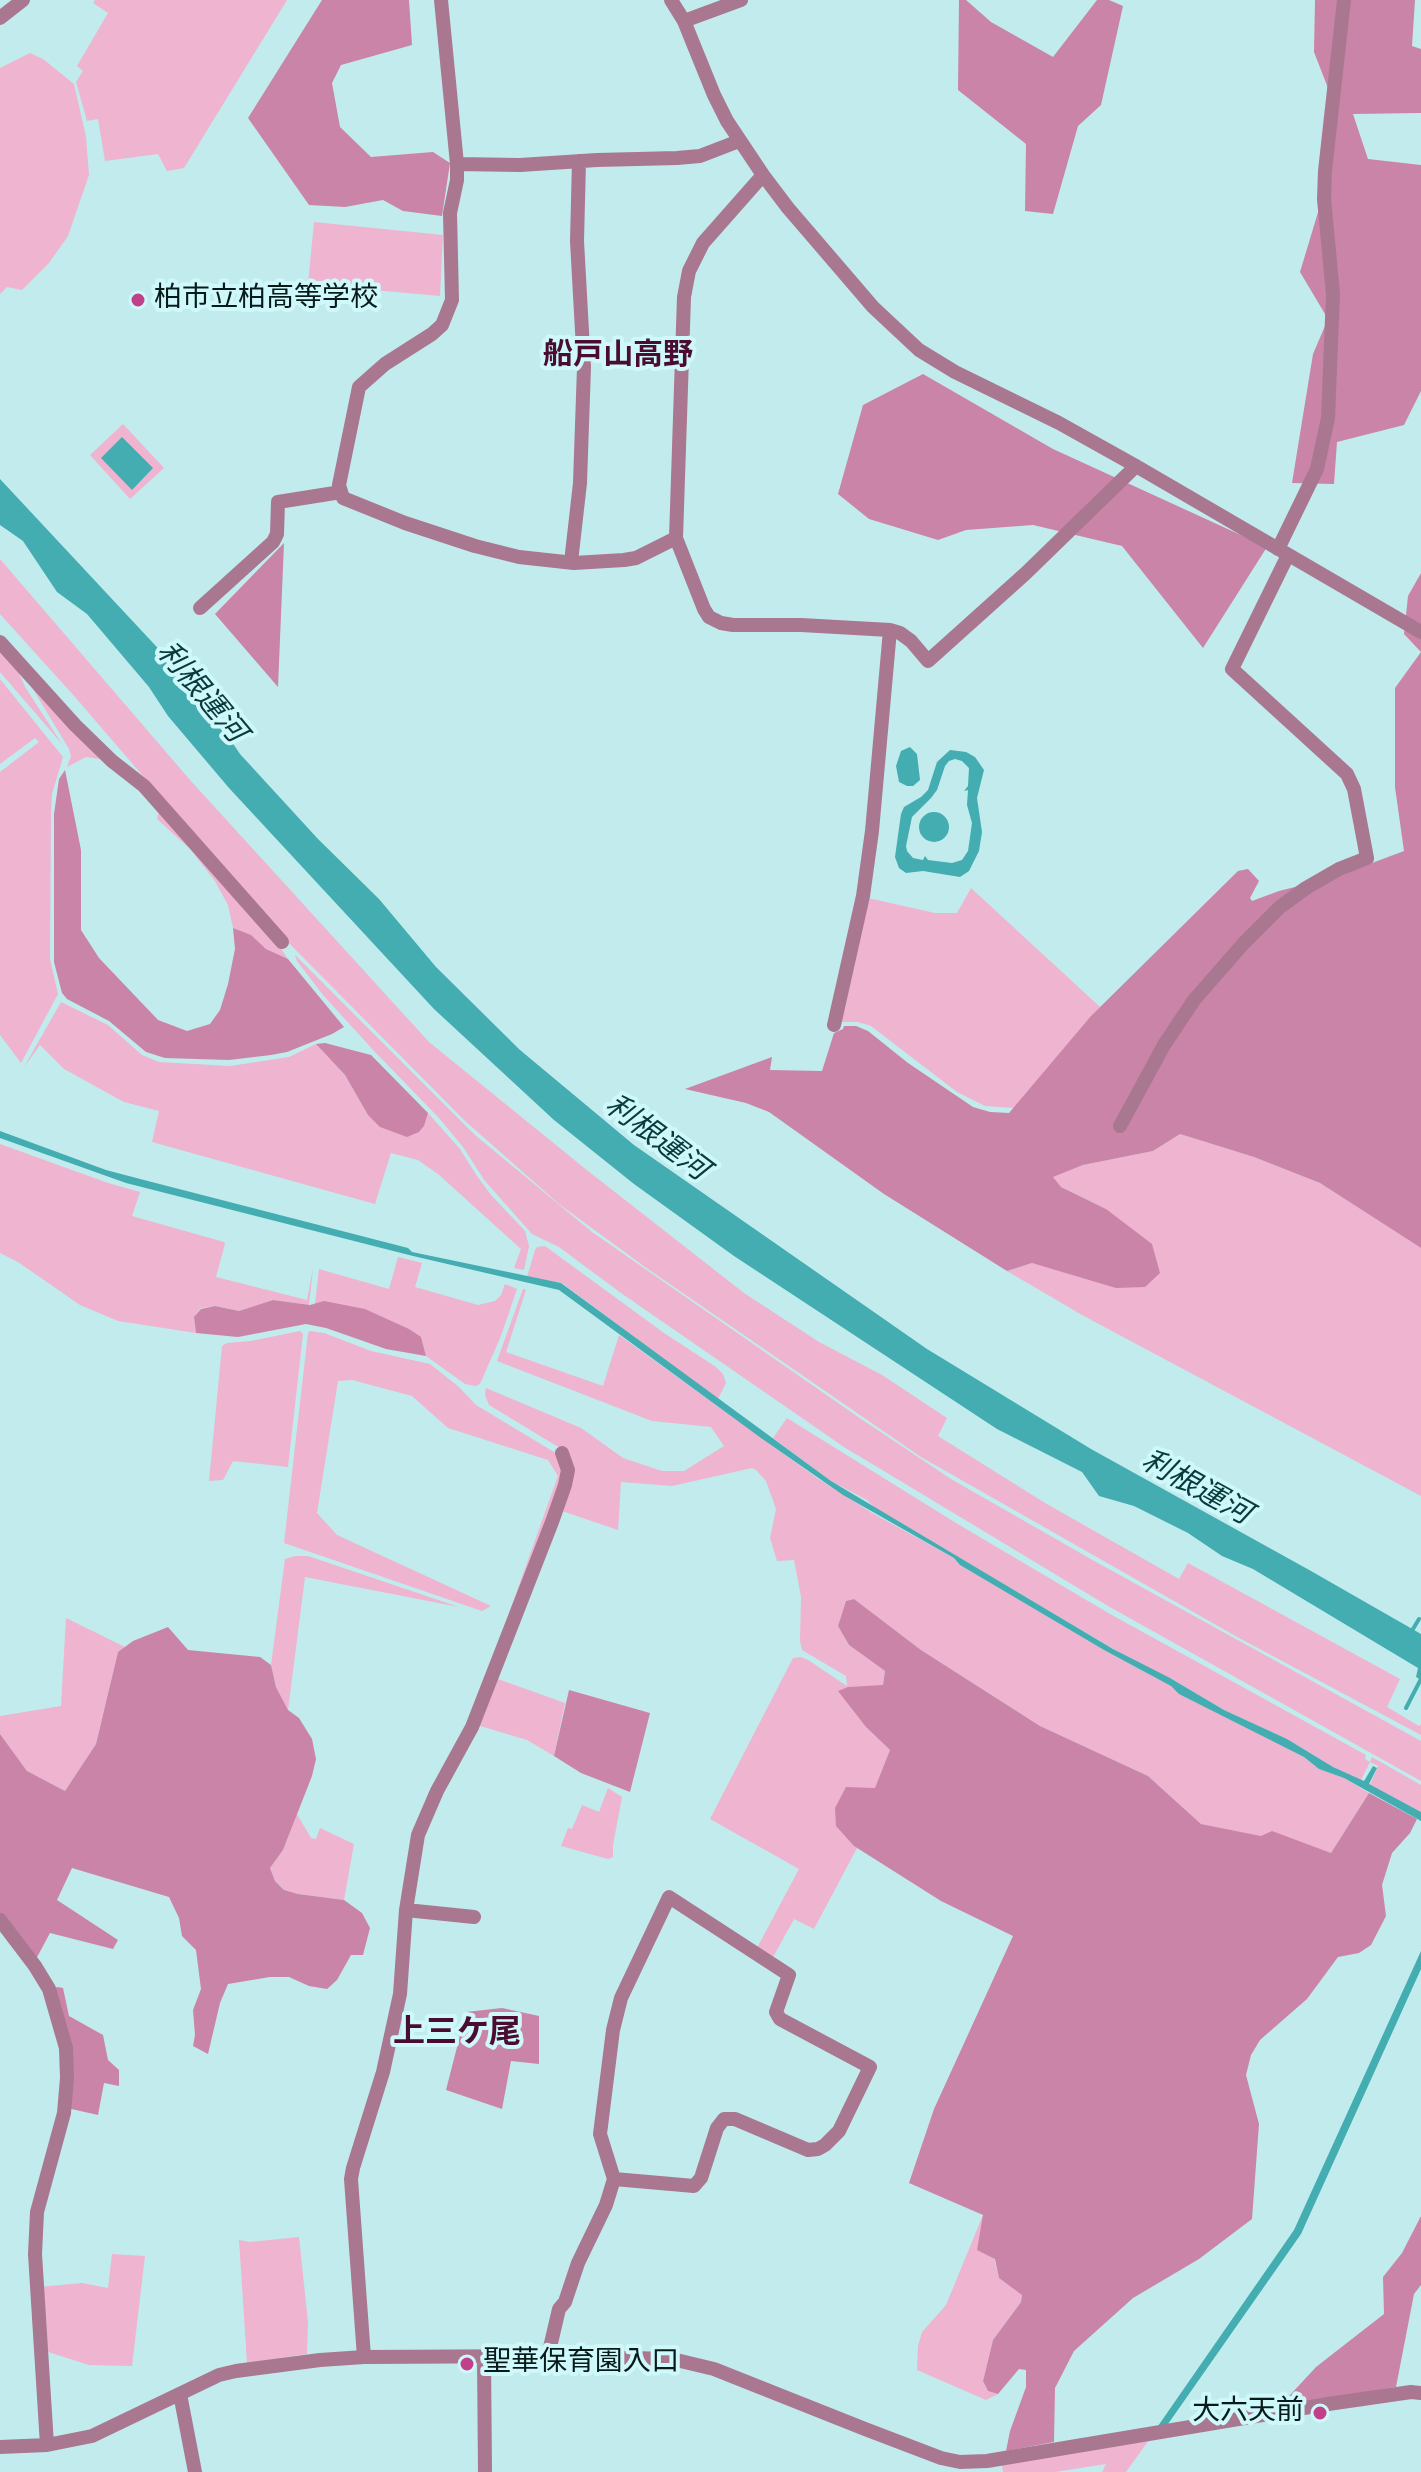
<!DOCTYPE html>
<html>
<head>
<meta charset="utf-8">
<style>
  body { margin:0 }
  canvas { display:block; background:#c1ebec }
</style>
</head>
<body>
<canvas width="1421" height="2472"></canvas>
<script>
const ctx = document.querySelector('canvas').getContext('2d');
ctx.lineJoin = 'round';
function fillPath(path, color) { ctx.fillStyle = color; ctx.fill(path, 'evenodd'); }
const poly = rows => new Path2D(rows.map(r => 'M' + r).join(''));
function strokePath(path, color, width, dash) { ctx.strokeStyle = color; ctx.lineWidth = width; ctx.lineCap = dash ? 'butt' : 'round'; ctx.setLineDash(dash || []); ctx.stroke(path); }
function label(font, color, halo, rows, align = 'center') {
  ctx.font = font + ' Overpass,"Noto Sans JP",sans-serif'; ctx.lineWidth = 8; ctx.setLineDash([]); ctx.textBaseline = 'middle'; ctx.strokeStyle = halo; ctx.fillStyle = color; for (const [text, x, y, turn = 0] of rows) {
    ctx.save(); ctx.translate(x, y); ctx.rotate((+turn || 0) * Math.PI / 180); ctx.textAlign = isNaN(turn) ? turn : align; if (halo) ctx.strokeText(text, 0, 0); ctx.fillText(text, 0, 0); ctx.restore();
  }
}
const green = poly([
  [95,0,287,0,184,168,167,171,158,154,105,161,98,119,87,121,76,82,83,71,77,66,108,13,93,3],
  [30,53,43,59,74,84,86,137,89,175,68,236,49,263,22,290,7,287,0,294,0,68],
  [314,222,443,235,440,296,308,284],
  [123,424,164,468,130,499,90,455],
  [0,559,190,780,429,1042,588,1171,744,1293,819,1342,882,1375,947,1418,938,1436,1045,1503,1179,1579,1188,1563,1400,1679,1387,1707,1419,1726,1421,1724,1421,1735,1239,1638,921,1457,645,1267,559,1204,464,1120,273,927,75,697,0,614],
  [0,646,16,666,25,687,62,744,0,672],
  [24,674,100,759,86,757,67,767,71,756,69,749],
  [0,679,63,757,52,794,51,814,50,959,58,994,21,1063,0,1035,0,772,39,742,35,738,0,764],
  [159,810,276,941,288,959,266,949,251,936,233,928,228,905,215,881,190,849,157,819],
  [971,888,1100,1007,1014,1108,985,1106,957,1092,871,1026,858,1022,839,1022,868,898,935,913,957,913],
  [295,955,475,1135,592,1232,861,1419,951,1479,1096,1562,1421,1741,1421,1781,1108,1606,844,1447,621,1293,559,1247,532,1234,485,1181,463,1147,439,1118,375,1052,323,995,297,961],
  [61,1002,108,1025,142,1055,159,1062,230,1066,289,1057,316,1044,345,1075,368,1115,419,1132,424,1126,428,1113,460,1149,477,1176,491,1195,525,1231,529,1246,524,1270,514,1268,521,1249,438,1174,418,1160,391,1153,375,1204,152,1142,159,1111,124,1102,64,1069,40,1045,24,1067],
  [1180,1134,1254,1157,1320,1183,1421,1248,1421,1496,1082,1315,1007,1271,1032,1263,1072,1273,1106,1209,1061,1187,1052,1177,1083,1165,1153,1151],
  [0,1144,108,1183,140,1192,132,1216,224,1242,225,1244,216,1277,307,1300,313,1268,309,1305,273,1300,239,1311,215,1306,201,1308,194,1317,196,1333,118,1321,80,1305,18,1262,0,1253],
  [545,1246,664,1333,716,1367,723,1374,726,1383,718,1399,562,1283,527,1277,535,1250,537,1247],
  [398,1257,422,1263,415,1287,478,1305,495,1301,501,1295,505,1284,517,1289,501,1336,480,1384,476,1386,465,1384,426,1356,421,1337,315,1304,319,1269,389,1289],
  [523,1289,526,1290,506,1352,603,1386,619,1335,817,1478,872,1513,954,1558,960,1565,1104,1650,1171,1686,1180,1694,1304,1757,1319,1769,1344,1778,1369,1793,1331,1853,1309,1846,1201,1824,1148,1776,1040,1726,921,1650,854,1599,846,1601,838,1626,849,1645,885,1671,883,1686,849,1687,866,1727,890,1750,854,1846,857,1848,814,1929,794,1919,772,1959,757,1948,799,1869,710,1819,793,1658,801,1657,808,1660,847,1686,846,1676,802,1650,800,1641,801,1597,794,1560,777,1561,770,1538,776,1509,766,1481,756,1470,752,1468,672,1486,621,1482,618,1530,559,1510,565,1451,489,1405,485,1395,486,1388,581,1428,623,1458,662,1471,684,1471,724,1446,711,1427,652,1421,497,1361],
  [300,1331,303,1334,288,1467,233,1461,223,1480,209,1481,222,1346,227,1343,251,1341],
  [310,1331,324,1333,371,1351,430,1364,459,1387,476,1405,559,1455,564,1472,513,1613,509,1613,558,1476,548,1460,448,1428,412,1396,352,1380,338,1381,317,1513,337,1535,491,1606,482,1611,284,1543,308,1333],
  [787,1418,956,1523,1110,1614,1366,1755,1365,1759,1370,1762,1372,1757,1421,1785,1421,1812,1370,1785,1378,1766,1370,1762,1361,1780,1333,1767,1287,1739,1224,1710,1170,1678,1132,1660,874,1507,867,1500,831,1481,773,1438],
  [295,1556,308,1556,459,1607,305,1577,288,1710,276,1687,271,1665,285,1559],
  [66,1618,125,1647,118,1652,96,1744,65,1791,27,1771,0,1734,0,1716,61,1706],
  [495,1678,565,1703,554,1756,527,1740,477,1725],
  [608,1788,622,1797,613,1845,613,1857,608,1859,561,1846,568,1828,572,1829,582,1805,599,1812],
  [297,1814,311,1838,316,1839,320,1828,354,1844,344,1900,298,1894,284,1890,275,1881,270,1868,283,1850],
  [983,2215,999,2278,1022,2294,1021,2302,993,2340,983,2381,988,2391,998,2394,986,2400,917,2370,918,2346,922,2332,946,2305],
  [299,2237,308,2322,307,2354,247,2363,239,2240,250,2242],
  [112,2254,145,2256,132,2366,89,2365,45,2351,39,2287,82,2283,108,2288],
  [1149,2440,1126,2472,1102,2472,1106,2464,1055,2472,1003,2472,1002,2465]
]);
const forest = poly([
  [322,0,409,0,412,45,341,65,332,83,340,127,371,157,433,152,450,163,442,216,403,211,383,200,345,207,309,205,248,118],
  [959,0,966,0,991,22,1053,57,1097,0,1109,0,1123,6,1101,105,1078,126,1053,214,1025,211,1026,144,958,90],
  [1315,0,1415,0,1412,46,1421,49,1421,113,1353,114,1368,159,1421,165,1421,391,1404,425,1337,442,1334,484,1292,483,1313,354,1328,319,1300,272,1319,209,1328,88,1314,52],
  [923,374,1053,449,1267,547,1203,648,1122,546,1033,525,966,530,938,540,869,519,838,494,863,405],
  [284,543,278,687,215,614],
  [1421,573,1421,1248,1320,1183,1254,1157,1180,1134,1153,1151,1083,1165,1053,1177,1061,1187,1106,1209,1152,1244,1160,1273,1145,1287,1116,1288,1032,1263,1007,1271,884,1194,769,1112,746,1103,685,1089,772,1057,770,1070,822,1071,834,1033,843,1029,844,1026,856,1026,868,1031,908,1063,973,1107,990,1112,1009,1113,1091,1016,1238,871,1248,869,1259,881,1250,898,1252,901,1279,891,1335,877,1404,851,1395,787,1395,688,1421,652,1404,634,1408,596],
  [65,770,81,850,81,930,99,958,158,1020,187,1031,210,1024,220,1010,228,984,235,949,233,928,251,935,266,949,288,959,344,1027,332,1034,287,1052,271,1055,229,1060,165,1058,146,1052,109,1021,67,999,62,993,54,962,54,814,59,779],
  [325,1043,371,1055,428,1113,424,1126,419,1132,407,1137,380,1127,368,1115,345,1075,316,1044],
  [273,1300,310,1305,324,1301,365,1309,409,1329,421,1337,426,1356,386,1349,326,1328,306,1324,238,1337,196,1333,194,1317,201,1309,215,1306,239,1311],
  [854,1599,921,1650,1040,1726,1148,1776,1201,1824,1261,1836,1272,1831,1331,1853,1369,1793,1417,1819,1410,1833,1392,1853,1382,1885,1386,1916,1371,1945,1359,1953,1338,1957,1307,1999,1260,2040,1251,2055,1246,2075,1259,2124,1252,2219,1199,2259,1133,2298,1074,2351,1055,2388,1054,2442,1006,2451,1010,2431,1026,2387,1026,2370,1019,2369,998,2394,988,2391,983,2381,993,2340,1021,2302,1022,2295,999,2278,995,2259,977,2250,983,2215,909,2183,934,2109,1013,1936,941,1901,854,1846,836,1826,835,1808,846,1787,875,1788,890,1750,866,1727,838,1691,848,1687,883,1685,885,1671,849,1645,838,1626,846,1601],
  [168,1627,188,1650,260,1657,271,1665,276,1687,288,1710,299,1718,312,1739,316,1759,312,1776,283,1850,270,1868,275,1881,284,1890,298,1894,344,1900,362,1913,370,1928,363,1955,351,1955,337,1980,327,1989,309,1986,289,1977,270,1977,228,1984,220,2003,208,2054,193,2046,195,2035,193,2010,201,1989,196,1950,182,1936,179,1918,169,1897,72,1868,57,1900,118,1940,113,1949,50,1933,35,1961,0,1917,0,1734,27,1771,65,1791,96,1744,118,1652,133,1641],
  [569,1690,650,1713,630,1792,581,1773,554,1756],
  [57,1987,63,1988,69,2016,103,2035,108,2060,119,2070,119,2086,104,2083,98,2115,67,2108,52,1990],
  [502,2008,539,2016,539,2064,511,2061,502,2109,446,2090,466,2012],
  [1421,2216,1421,2285,1414,2294,1396,2387,1279,2407,1316,2367,1384,2314,1383,2277,1402,2253]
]);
const water = poly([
  [122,437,153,468,132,490,101,458],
  [0,479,196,689,240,754,318,839,379,899,436,967,520,1050,634,1145,927,1349,1091,1449,1311,1571,1421,1634,1421,1680,1416,1677,1418,1668,1253,1569,1222,1556,1188,1533,1134,1506,1099,1496,1082,1472,997,1429,734,1256,634,1184,554,1120,434,1009,229,788,168,716,149,687,87,614,57,592,23,541,0,525],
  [910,747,917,754,920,780,913,786,907,786,899,782,896,766,901,751],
  [950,750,966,752,975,757,984,770,977,798,982,832,979,851,969,871,960,877,923,871,906,873,899,868,895,857,901,814,904,807,921,797,928,790,937,762],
  [955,759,962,761,969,768,968,786,964,791,968,790,967,805,972,823,968,851,962,860,952,863,928,860,925,856,923,860,913,858,907,851,906,846,912,817,931,798,937,790,945,766,949,761],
  '919 827a15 15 0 1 1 30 0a15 15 0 1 1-30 0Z',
  [0,1131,106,1170,144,1180,408,1248,412,1252,561,1283,831,1481,1113,1649,1170,1678,1224,1710,1287,1739,1333,1767,1364,1781,1373,1766,1377,1768,1369,1784,1421,1812,1421,1821,1344,1778,1319,1769,1304,1757,1179,1694,1171,1686,1104,1650,960,1565,954,1558,843,1495,761,1438,559,1290,413,1256,126,1183,0,1138],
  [1421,1951,1421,1969,1301,2234,1168,2424,1158,2426,1294,2230]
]);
const stream = poly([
  [1410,1634,1419,1619],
  [1406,1708,1421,1679]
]);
const minor = poly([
  [441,0,457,164,457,180,450,213,452,300,442,325,432,334,385,364,359,387,339,485,343,498,405,523,475,546,519,557,574,563,624,560,636,558,676,538],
  [671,0,684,21,714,95,727,121,763,175,788,208,873,307,919,350,955,372,1059,423,1136,466,1421,632],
  [0,18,23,0],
  [684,21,741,0],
  [457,164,520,165,597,160,677,158,700,156,739,141],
  [763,175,703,243,689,271,684,297,676,538,704,609,709,617,721,623,733,625,801,625,890,630,900,633,911,641,928,661,1026,573,1136,466],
  [1278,549,1317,469,1328,418,1333,294,1324,199,1325,171,1344,0],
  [571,562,580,483,584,367,577,241,579,161],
  [200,608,273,542,277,534,278,502,341,492],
  [0,642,75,725,112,761,144,786,282,942],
  [834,1025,863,896,872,831,890,630],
  [1120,1126,1164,1045,1194,1000,1243,944,1280,907,1306,888,1339,869,1367,858,1354,789,1347,774,1232,669,1288,555],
  [406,1910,474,1917],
  [0,1920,35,1966,49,1989,66,2048,67,2078,64,2113,37,2212,35,2254,47,2445],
  [548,2356,559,2309,565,2302,578,2263,606,2205,614,2179,600,2134,613,2030,621,1998,669,1897,789,1975,776,2012,780,2019,870,2067,839,2131,825,2145,818,2149,808,2150,735,2119,724,2119,717,2128,701,2178,694,2186,614,2179],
  [364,2357,351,2179,353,2168,383,2072,400,1994,406,1910,418,1835,437,1791,472,1727,552,1522,565,1485,568,1470,562,1453],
  [484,2357,485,2472],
  [180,2394,195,2472],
  [0,2447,47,2445,92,2436,219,2375,236,2371,320,2360,364,2357,548,2356,672,2359,714,2369,865,2429,941,2458,960,2462,987,2461,1328,2404,1411,2392,1421,2393]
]);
const markers = [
  [138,300,8,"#c1408a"],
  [467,2364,8,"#c1408a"],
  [1320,2413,8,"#c1408a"]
];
const poiNames = [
  ["柏市立柏高等学校",154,300],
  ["聖華保育園入口",483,2364],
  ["大六天前",1304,2413,"right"]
];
const neighbourhoodNames = [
  ["船戸山高野",618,358]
];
const waterNames = [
  ["利根運河",199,694,50],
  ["利根運河",655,1140,37],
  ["利根運河",1195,1490,29]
];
const quarterNames = [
  ["上三ケ尾",457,2036]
];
fillPath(green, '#efb4d0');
fillPath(forest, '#ca84a7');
fillPath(water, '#43adb1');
strokePath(stream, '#43adb1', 4);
strokePath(minor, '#a97790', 14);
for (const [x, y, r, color] of markers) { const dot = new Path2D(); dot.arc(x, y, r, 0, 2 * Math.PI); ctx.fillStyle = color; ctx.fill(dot); strokePath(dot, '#cef8fa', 3); }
label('28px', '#091a1a', '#cef8fa', poiNames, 'left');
label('bold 30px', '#4a0c31', '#cef8fa', neighbourhoodNames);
label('italic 30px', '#093b3d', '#cef8fa', waterNames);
label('bold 32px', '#4a0c31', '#cef8fa', quarterNames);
</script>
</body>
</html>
